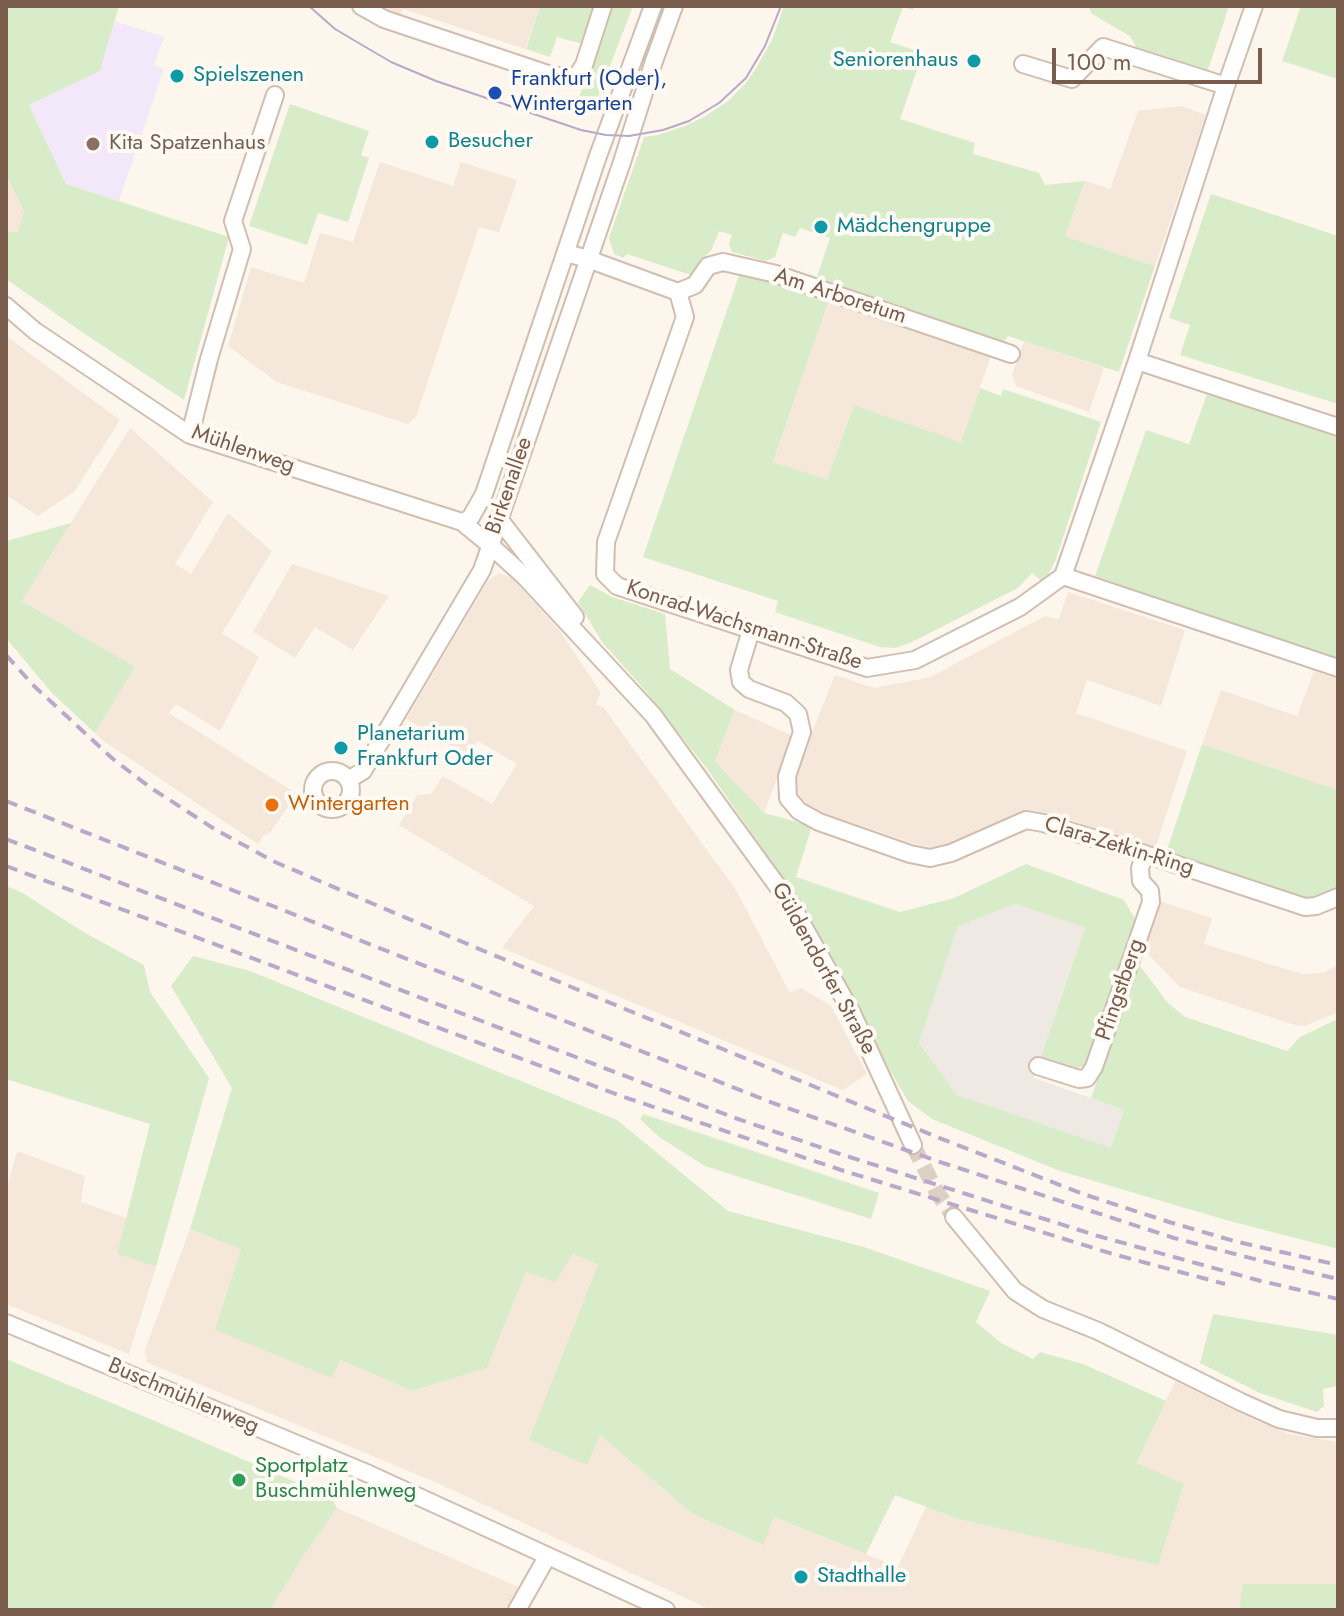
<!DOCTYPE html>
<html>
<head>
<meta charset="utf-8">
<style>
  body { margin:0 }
  #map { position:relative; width:1344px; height:1616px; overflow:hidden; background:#fdf6ec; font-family:Jost,sans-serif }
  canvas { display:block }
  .frame { position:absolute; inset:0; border:8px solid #7a5c4d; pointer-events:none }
  .scale { position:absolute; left:1052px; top:48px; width:210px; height:36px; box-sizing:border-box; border:4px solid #7a5c4d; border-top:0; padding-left:10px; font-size:24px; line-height:28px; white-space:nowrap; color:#7a5c4d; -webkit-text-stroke:6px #fffaf3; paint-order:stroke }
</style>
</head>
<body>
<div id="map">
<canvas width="1344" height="1616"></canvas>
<div class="frame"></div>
<div class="scale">100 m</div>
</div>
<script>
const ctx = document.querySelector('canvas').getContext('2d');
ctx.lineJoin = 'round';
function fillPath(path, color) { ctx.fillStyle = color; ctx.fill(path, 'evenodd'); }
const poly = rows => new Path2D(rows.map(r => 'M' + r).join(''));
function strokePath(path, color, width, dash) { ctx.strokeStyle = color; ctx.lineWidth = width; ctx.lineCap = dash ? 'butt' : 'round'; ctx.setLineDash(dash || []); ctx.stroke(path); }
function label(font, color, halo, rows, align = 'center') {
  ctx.font = font + ' Jost,sans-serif'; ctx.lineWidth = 8; ctx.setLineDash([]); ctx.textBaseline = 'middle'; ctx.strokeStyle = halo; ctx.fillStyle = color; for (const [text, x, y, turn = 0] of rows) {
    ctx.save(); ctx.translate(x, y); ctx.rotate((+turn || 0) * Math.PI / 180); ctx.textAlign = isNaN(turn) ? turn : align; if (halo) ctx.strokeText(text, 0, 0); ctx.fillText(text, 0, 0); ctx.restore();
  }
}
const residential = poly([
  [380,6,540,6,525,49,403,9,399,16],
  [1181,106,1206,115,1155,266,1065,236,1085,181,1110,189,1138,111],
  [380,162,453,186,461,162,517,180,499,232,479,227,416,417,408,424,277,382,228,346,251,267,304,283,320,233,353,242],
  [6,175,24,211,18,232,6,232],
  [830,297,992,353,961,442,854,405,827,481,773,462],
  [6,336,120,420,75,491,38,516,6,495],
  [1024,341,1104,368,1089,412,1016,386,1012,374],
  [130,428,213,502,175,564,191,574,228,513,272,551,222,633,259,657,220,731,176,704,169,713,297,794,269,834,264,835,258,844,105,742,95,733,134,667,22,601],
  [292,564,389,596,353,650,315,627,295,658,253,632],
  [499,573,512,578,559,630,601,693,596,704,604,708,736,890,790,993,801,988,831,1006,867,1074,843,1090,502,948,534,906,399,825,417,795,431,794,443,776,492,804,517,764,478,741,469,756,406,719,488,581],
  [1068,592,1185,630,1161,706,1087,680,1076,713,1187,751,1155,849,1058,816,1022,811,965,840,938,848,918,845,821,812,807,805,795,788,795,774,835,675,874,688,930,677,1045,616,1059,619],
  [1314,671,1338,679,1338,790,1202,744,1221,690,1297,716],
  [735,710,793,736,764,813,715,761],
  [1159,901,1212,918,1204,944,1302,974,1323,973,1338,965,1338,1012,1305,1026,1295,1025,1180,987,1142,948],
  [17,1151,85,1176,81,1202,127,1218,117,1254,156,1267,129,1354,6,1304,6,1190],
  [190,1229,241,1249,216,1330,332,1377,339,1360,412,1391,487,1368,526,1272,573,1253,598,1265,599,1434,693,1514,762,1545,774,1517,898,1567,926,1507,955,1518,1137,1464,1175,1381,1252,1419,1289,1434,1338,1442,1338,1584,1244,1584,1239,1610,711,1610,435,1482,146,1362,147,1357,144,1352],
  [337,1508,523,1589,508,1610,270,1610,301,1560]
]);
const industrial = poly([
  [1016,904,1085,928,1034,1078,1124,1110,1111,1149,957,1095,919,1043,958,926]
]);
const education = poly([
  [115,21,164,37,154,65,164,69,119,201,66,184,29,105,100,71]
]);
const green = poly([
  [6,6,119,6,100,71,29,105,66,184,229,237,184,400,85,334,6,279,6,232,18,232,24,211,6,175],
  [540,6,595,6,582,44,557,37,550,57,526,49],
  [611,6,633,6,592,113,576,106],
  [784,6,915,6,913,10,903,7,890,42,923,53,900,119,975,143,973,154,1039,173,1045,185,1085,181,1065,236,1155,266,1119,372,1008,336,1004,342,817,277,830,238,800,228,795,237,783,233,775,257,766,261,732,252,729,244,732,235,719,231,711,251,699,261,695,272,691,275,627,254,623,258,614,254,609,238,644,137,658,135,685,126,704,117,728,101,746,83,758,65,772,40],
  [1088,6,1229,6,1208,70,1136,47,1130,36,1092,14],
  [1301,6,1338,6,1338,79,1282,61],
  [290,104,369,131,361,155,369,158,348,222,318,213,307,245,249,226],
  [1211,194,1338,236,1338,404,1180,355,1190,325,1169,318],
  [740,272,830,297,773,462,827,480,854,405,961,442,980,388,1001,396,1003,389,1101,422,1056,559,1044,583,1032,573,1018,588,910,643,895,648,880,647,775,612,778,601,643,557],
  [1207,394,1338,437,1338,660,1095,576,1146,430,1189,444],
  [71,523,22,601,135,667,95,733,52,693,6,638,6,541],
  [590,585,612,597,665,614,670,669,735,710,715,761,764,813,812,826,796,877,900,912,954,898,1026,864,1124,900,1137,922,1088,1065,1074,1069,1041,1057,1085,928,1016,904,958,926,919,1043,957,1095,1111,1148,1124,1110,1091,1098,1137,962,1167,1002,1185,1017,1287,1051,1300,1037,1338,1019,1338,1249,1226,1220,1060,1171,932,1119,908,1101,856,1012,807,913,708,770,644,689,602,642,578,602],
  [1202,744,1338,790,1338,888,1319,897,1309,898,1296,896,1166,853],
  [6,886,21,892,85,933,144,965,150,992,209,1078,156,1267,117,1254,150,1124,6,1079],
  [193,956,250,971,617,1120,728,1211,864,1247,990,1291,976,1322,1001,1343,1033,1359,1040,1352,1083,1364,1166,1401,1137,1463,1184,1484,1158,1565,955,1518,895,1495,866,1554,774,1517,763,1545,693,1514,600,1435,587,1465,529,1440,598,1265,573,1253,555,1282,526,1272,487,1368,412,1391,340,1360,332,1378,215,1330,241,1249,190,1229,232,1088,171,986],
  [643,1114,879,1193,871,1219,705,1166,659,1137,640,1119],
  [1213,1314,1338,1335,1338,1386,1323,1389,1324,1406,1317,1412,1260,1393,1200,1363],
  [6,1359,155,1421,332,1498,337,1508,301,1560,270,1610,6,1610],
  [1243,1584,1338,1584,1338,1610,1239,1610]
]);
const minorTunnel = poly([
  [913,1145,936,1191,954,1217]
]);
const minor = poly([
  [361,6,384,19,548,74,570,78,578,74,584,65,603,6],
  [1023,64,1072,79,1103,47,1226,86],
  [566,253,588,259,678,292,685,317,606,542,605,574,617,586,867,668,915,660,1020,607,1063,576,1137,361,1226,86,1254,6],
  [678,292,695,285,708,266,723,262,776,274,1011,354],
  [6,306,35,331,190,435,462,522,490,545,524,576,653,715,792,906,852,1013,913,1145],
  [1137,361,1338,427],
  [190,435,209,359,242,249,233,221,275,95],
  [499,519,575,617],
  [462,522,467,520,471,517,484,494,598,156,653,6],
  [1063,576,1338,668],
  [751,630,739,670,741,682,749,689,786,703,798,714,802,732,787,776,788,798,799,811,819,822,910,854,930,858,951,853,1026,820,1043,823,1145,854,1305,907,1316,906,1338,897],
  '313 790a19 19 0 1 1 38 0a19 19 0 1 1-38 0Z',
  [348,780,363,771,482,570,622,162,654,61,674,6],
  [1038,1066,1079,1079,1087,1078,1094,1067,1151,902,1150,891,1141,881,1140,868,1145,854],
  [954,1217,1015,1291,1043,1309,1098,1331,1241,1402,1279,1419,1317,1428,1338,1428],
  [6,1323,369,1474,666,1610],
  [517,1610,547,1557]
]);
const tram = poly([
  [309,6,335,29,391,62,436,81,581,130,606,135,629,136,663,130,689,121,719,103,746,78,765,46,781,6]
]);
const rail = poly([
  [6,655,34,686,113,759,151,788,216,830,275,862,491,954,937,1137,1083,1194,1169,1222,1234,1241,1338,1265],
  [6,801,773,1103,937,1161,1174,1238,1258,1260,1338,1279],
  [6,839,735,1118,837,1153,1098,1236,1257,1280,1338,1299],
  [6,866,621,1096,841,1170,1113,1254,1225,1284]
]);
const markers = [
  [974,61,8,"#0f9aa8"],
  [177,76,8,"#0f9aa8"],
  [495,93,8,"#1a4fb4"],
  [432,142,8,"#0f9aa8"],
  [93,144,8,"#8d6e63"],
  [821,227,8,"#0f9aa8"],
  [341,748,8,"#0f9aa8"],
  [272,805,8,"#e8710a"],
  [239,1480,8,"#2e9e5b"],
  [801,1577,8,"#0f9aa8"]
];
const cultureNames = [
  ["Seniorenhaus",958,61,"right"],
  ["Spielszenen",193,76],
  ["Besucher",448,142],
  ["Mädchengruppe",837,227],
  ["Planetarium",357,735],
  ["Frankfurt Oder",357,760],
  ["Stadthalle",817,1577]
];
const transitNames = [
  ["Frankfurt (Oder),",511,80],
  ["Wintergarten",511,105]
];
const educationNames = [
  ["Kita Spatzenhaus",109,144]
];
const streetNames = [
  ["Am Arboretum",840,297,18],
  ["Mühlenweg",243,450,19],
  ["Birkenallee",510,486,-71],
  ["Konrad-Wachsmann-Straße",744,626,18],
  ["Clara-Zetkin-Ring",1119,847,17],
  ["Güldendorfer Straße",823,969,61],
  ["Pfingstberg",1121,990,-71],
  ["Buschmühlenweg",183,1397,23]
];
const foodNames = [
  ["Wintergarten",288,805]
];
const leisureNames = [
  ["Sportplatz",255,1467],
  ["Buschmühlenweg",255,1492]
];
fillPath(residential, '#f5e8da');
fillPath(industrial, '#efe9e4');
fillPath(education, '#f3e8fa');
fillPath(green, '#d8ecc9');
strokePath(minorTunnel, '#dcd0c4', 16, [16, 8]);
strokePath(minor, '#d1beb0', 20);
strokePath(minor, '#fff', 16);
strokePath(tram, '#b9a8c9', 2);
strokePath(rail, '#b9a8c9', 4, [12, 8]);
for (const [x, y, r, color] of markers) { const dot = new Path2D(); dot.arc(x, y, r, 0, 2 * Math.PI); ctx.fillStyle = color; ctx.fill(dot); strokePath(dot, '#fffaf3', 3); }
label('22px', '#0d838f', '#fffaf3', cultureNames, 'left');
label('22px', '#164399', '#fffaf3', transitNames, 'left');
label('22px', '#785e54', '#fffaf3', educationNames, 'left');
label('22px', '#7a5c4d', '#fffaf3', streetNames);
label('22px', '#c56008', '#fffaf3', foodNames, 'left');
label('22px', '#27864d', '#fffaf3', leisureNames, 'left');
</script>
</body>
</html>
